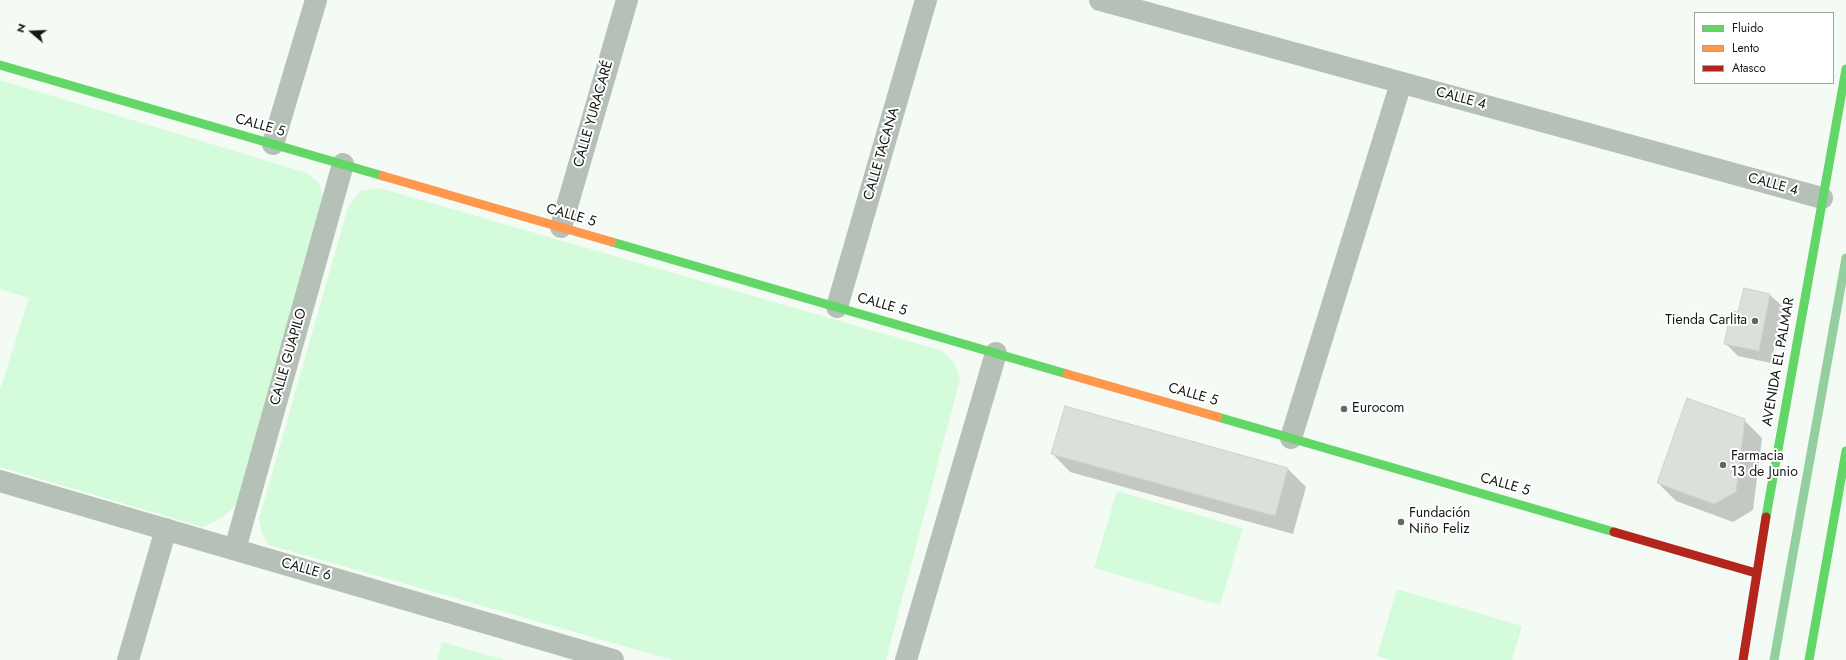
<!DOCTYPE html>
<html>
<head>
<meta charset="utf-8">
<style>
  body { margin:0 }
  #map { position:relative; width:1846px; height:660px; overflow:hidden; background:#f4faf4; font-family:Jost,sans-serif }
  canvas { display:block }
  .legend { position:absolute; left:1694px; top:12px; width:140px; height:72px; box-sizing:border-box; background:#fff; border:1px solid #a1a3a2; margin:0; padding:5px 7px; list-style:none; font-size:12px; color:#151916 }
  .legend li { display:flex; align-items:center; gap:8px; height:20px }
  .legend b { width:20px; border:1px solid #a1a3a2 }
  .north { position:absolute; left:12px; top:12px; width:40px; height:40px; -webkit-text-stroke:3px #fff; paint-order:stroke; rotate:289deg; font-size:11px; font-weight:700; line-height:16px; text-align:center; color:#151916 }
  .north::after { content:''; display:block; margin:auto; width:14px; height:18px; background:#151916; clip-path:polygon(50% 0,100% 100%,50% 72%,0 100%) }
</style>
</head>
<body>
<div id="map">
<canvas width="1846" height="660"></canvas>
<ul class="legend">
<li><b style="height:5px;background:#63d668"></b>Fluido</li>
<li><b style="height:5px;background:#ff974d"></b>Lento</li>
<li><b style="height:5px;background:#b3261e"></b>Atasco</li>
</ul>
<div class="north">N</div>
</div>
<script>
const ctx = document.querySelector('canvas').getContext('2d');
ctx.lineJoin = 'round';
function fillPath(path, color) { ctx.fillStyle = color; ctx.fill(path, 'evenodd'); }
const poly = rows => new Path2D(rows.map(r => 'M' + r).join(''));
function strokePath(path, color, width, dash) { ctx.strokeStyle = color; ctx.lineWidth = width; ctx.lineCap = dash ? 'butt' : 'round'; ctx.setLineDash(dash || []); ctx.stroke(path); }
function label(font, color, halo, rows, align = 'center') {
  ctx.font = font + ' Jost,sans-serif'; ctx.lineWidth = 4; ctx.setLineDash([]); ctx.textBaseline = 'middle'; ctx.strokeStyle = halo; ctx.fillStyle = color; for (const [text, x, y, turn = 0] of rows) {
    ctx.save(); ctx.translate(x, y); ctx.rotate((+turn || 0) * Math.PI / 180); ctx.textAlign = isNaN(turn) ? turn : align; if (halo) ctx.strokeText(text, 0, 0); ctx.fillText(text, 0, 0); ctx.restore();
  }
}
const green = poly([
  [0,80,307,173,320,184,323,199,237,504,222,518,203,527,0,467,0,390,29,298,0,289],
  [379,188,940,350,954,362,960,379,886,660,673,660,269,545,262,533,259,519,348,207,360,191],
  [1117,491,1243,528,1220,605,1094,568],
  [1397,589,1522,626,1512,660,1390,660,1377,656],
  [442,642,505,660,437,660]
]);
const shadow = poly([
  [1770,295,1783,307,1771,363,1738,356,1725,343,1739,314],
  [1065,407,1288,469,1306,487,1293,534,1070,472,1052,453],
  [1744,420,1762,438,1753,510,1733,522,1676,501,1658,483]
]);
const stream = poly([
  [1774,660,1846,258]
]);
const building = poly([
  [1744,288,1770,294,1759,351,1724,344,1731,311,1738,312,1744,288],
  [1687,398,1745,419,1736,492,1714,504,1657,483,1687,398],
  [1065,406,1288,468,1275,516,1051,454,1065,406]
]);
const street = poly([
  [1100,0,1822,198],
  [273,144,316,0],
  [561,227,627,0],
  [837,307,926,0],
  [1291,438,1401,83],
  [0,481,613,660],
  [235,549,343,164],
  [128,660,166,529],
  [906,660,996,353]
]);
const fast = poly([
  [0,65,383,176],
  [612,242,1067,374],
  [1218,417,1614,532],
  [1766,517,1846,69],
  [1809,660,1846,451]
]);
const slow = poly([
  [383,176,612,242],
  [1067,374,1218,417]
]);
const jam = poly([
  [1614,532,1756,573],
  [1743,660,1766,517]
]);
const markers = [
  [1755,321,4,"#636864"],
  [1344,409,4,"#636864"],
  [1723,465,4,"#636864"],
  [1401,522,4,"#636864"]
];
const streetNames = [
  ["CALLE 4",1461,99,15],
  ["CALLE YURACARÉ",594,114,-74],
  ["CALLE 5",260,126,16],
  ["CALLE TACANA",882,154,-74],
  ["CALLE 4",1773,185,15],
  ["CALLE 5",571,216,16],
  ["CALLE 5",882,305,16],
  ["CALLE GUAPILO",289,357,-74],
  ["AVENIDA EL PALMAR",1779,362,-80],
  ["CALLE 5",1193,395,16],
  ["CALLE 5",1505,485,16],
  ["CALLE 6",306,570,16]
];
const poiNames = [
  ["Tienda Carlita",1747,321,"right"],
  ["Eurocom",1352,409],
  ["Farmacia",1731,457],
  ["13 de Junio",1731,473],
  ["Fundación",1409,514],
  ["Niño Feliz",1409,530]
];
fillPath(green, '#d5fcda');
fillPath(shadow, '#0003');
strokePath(stream, '#94d09f', 9);
fillPath(building, '#dbe0db');
strokePath(building, '#ced2ce', 1);
strokePath(street, '#b5c1b7', 22);
strokePath(fast, '#63d668', 9);
strokePath(slow, '#ff974d', 9);
strokePath(jam, '#b3261e', 9);
for (const [x, y, r, color] of markers) { const dot = new Path2D(); dot.arc(x, y, r, 0, 2 * Math.PI); ctx.fillStyle = color; ctx.fill(dot); strokePath(dot, '#fff', 1.5); }
label('14px', '#151916', '#fff', streetNames);
label('14px', '#151916', '#fff', poiNames, 'left');
</script>
</body>
</html>
